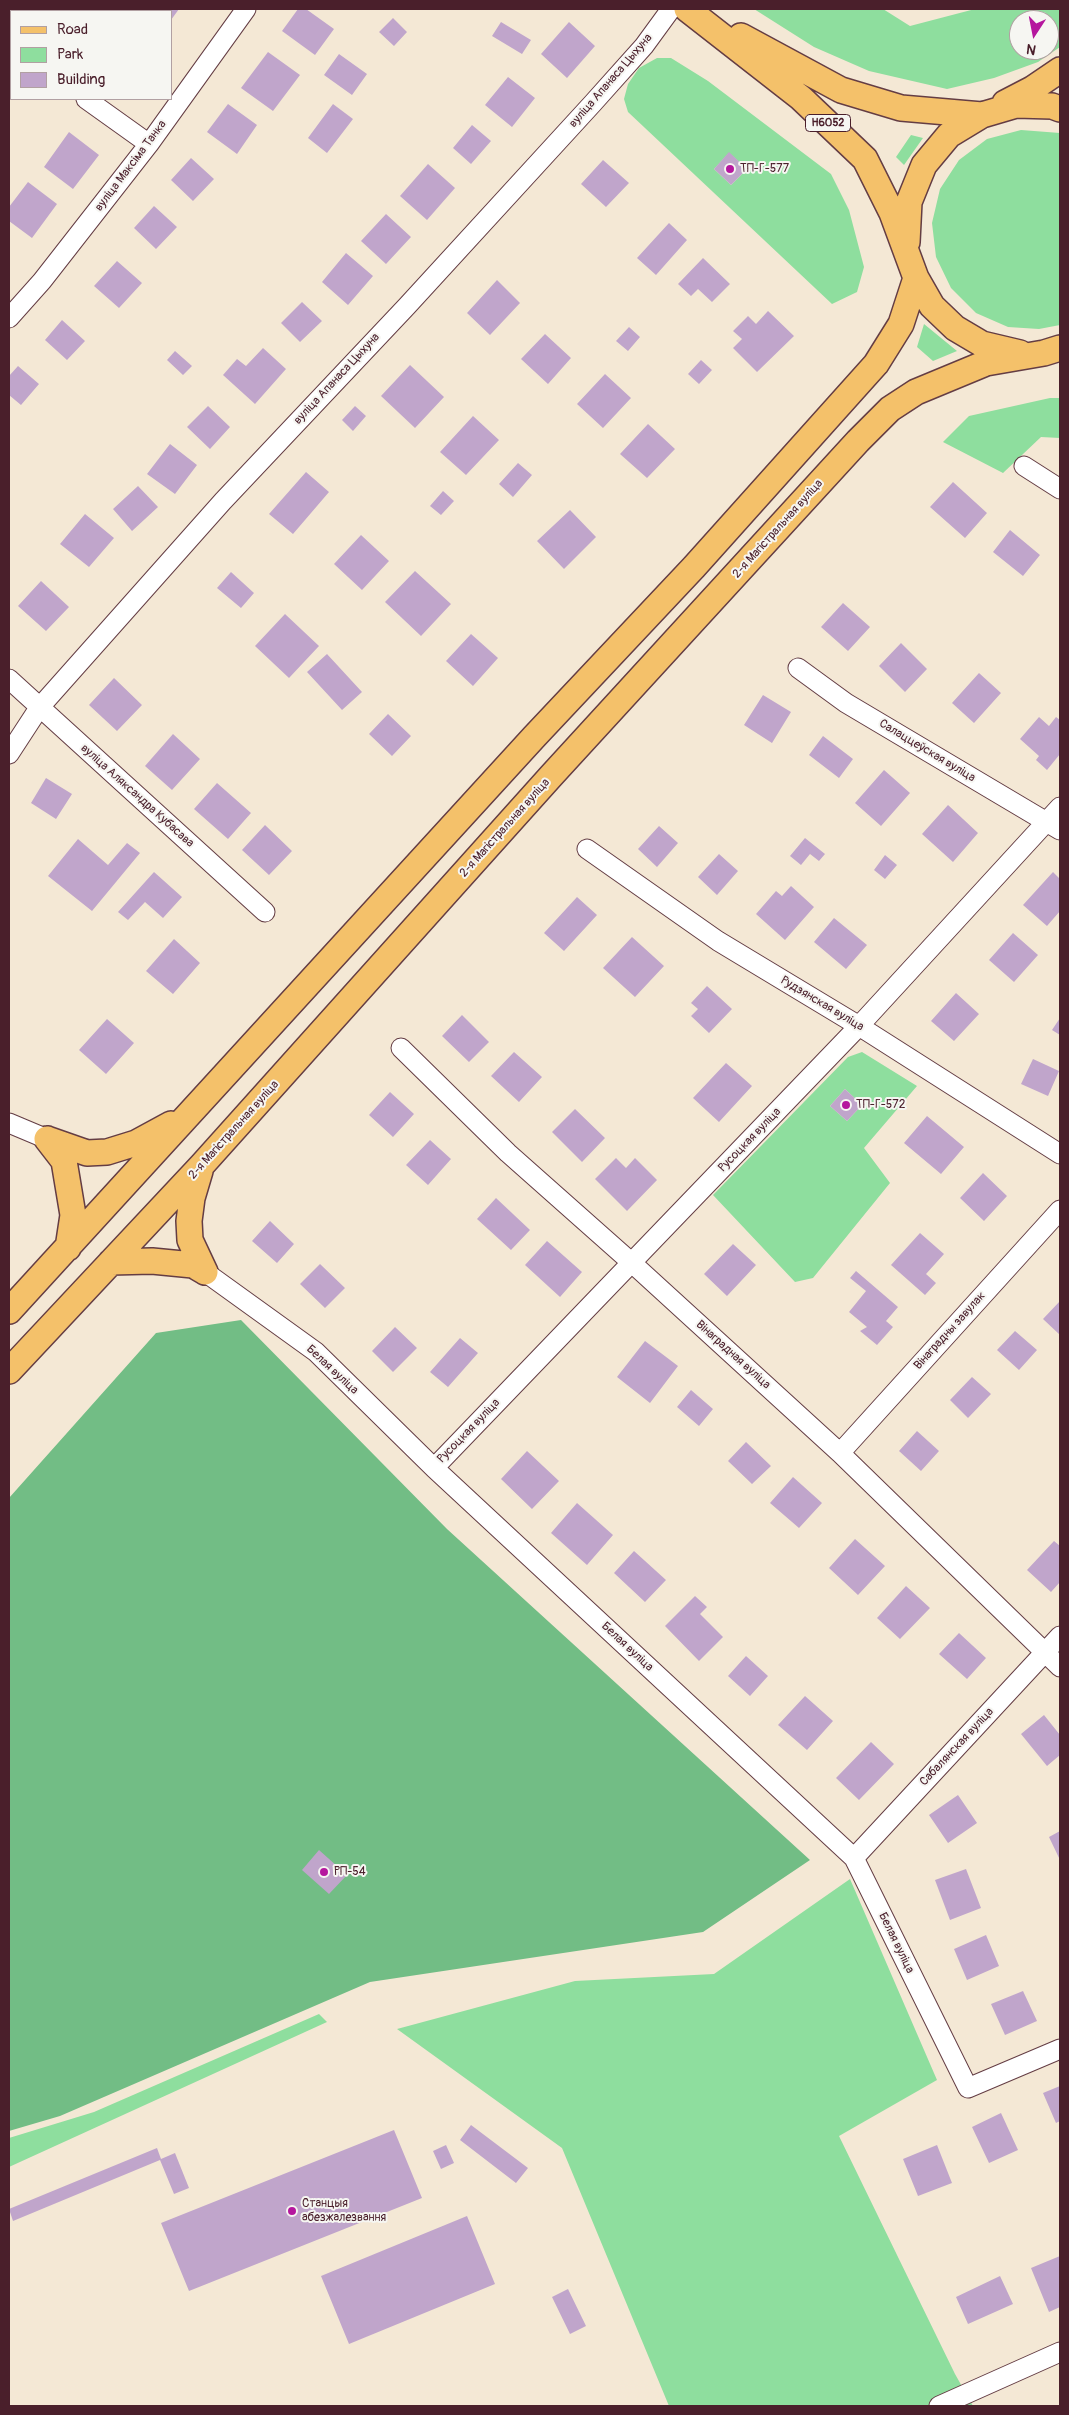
<!DOCTYPE html>
<html>
<head>
<meta charset="utf-8">
<style>
  body { margin:0 }
  #map { position:relative; width:1069px; height:2415px; overflow:hidden; background:#f4e8d5; font-family:Pangolin,sans-serif }
  canvas { display:block }
  .frame { position:absolute; inset:0; border:10px solid #4a1f2b; pointer-events:none }
  .legend { position:absolute; left:10px; top:10px; width:162px; height:90px; box-sizing:border-box; background:#f6f6f2; border:1px solid #b1a0a2; margin:0; padding:6px 9px; list-style:none; font-size:15px; color:#4a1f2b }
  .legend li { display:flex; align-items:center; gap:10px; height:25px }
  .legend b { width:25px; border:1px solid #b1a0a2 }
  .north { position:absolute; left:1009px; top:10px; width:50px; height:50px; box-sizing:border-box; background:#f6f6f2; border:1px solid #b1a0a2; border-radius:50%; rotate:191deg; font-size:14px; font-weight:700; line-height:20px; text-align:center; color:#4a1f2b }
  .north::after { content:''; display:block; margin:auto; width:18px; height:22px; background:#b5179e; clip-path:polygon(50% 0,100% 100%,50% 72%,0 100%) }
</style>
</head>
<body>
<div id="map">
<canvas width="1069" height="2415"></canvas>
<div class="frame"></div>
<ul class="legend">
<li><b style="height:6px;background:#f4c16a"></b>Road</li>
<li><b style="height:14px;background:#8ede9e"></b>Park</li>
<li><b style="height:14px;background:#c0a5cb"></b>Building</li>
</ul>
<div class="north">N</div>
</div>
<script>
const ctx = document.querySelector('canvas').getContext('2d');
ctx.lineJoin = 'round';
function fillPath(path, color) { ctx.fillStyle = color; ctx.fill(path, 'evenodd'); }
const poly = rows => new Path2D(rows.map(r => 'M' + r).join(''));
function strokePath(path, color, width, dash) { ctx.strokeStyle = color; ctx.lineWidth = width; ctx.lineCap = dash ? 'butt' : 'round'; ctx.setLineDash(dash || []); ctx.stroke(path); }
function label(font, color, halo, rows, align = 'center') {
  ctx.font = font + ' Pangolin,sans-serif'; ctx.lineWidth = 4; ctx.setLineDash([]); ctx.textBaseline = 'middle'; ctx.strokeStyle = halo; ctx.fillStyle = color; for (const [text, x, y, turn = 0] of rows) {
    ctx.save(); ctx.translate(x, y); ctx.rotate((+turn || 0) * Math.PI / 180); ctx.textAlign = isNaN(turn) ? turn : align; if (halo) ctx.strokeText(text, 0, 0); ctx.fillText(text, 0, 0); ctx.restore();
  }
}
const green = poly([
  [754,9,883,9,910,26,975,9,1060,9,1060,47,1038,62,994,78,947,89,869,71,814,47],
  [1019,20,1049,20,1049,50,1019,50],
  [657,58,671,58,708,81,831,174,849,210,864,267,857,292,832,304,628,112,624,99,628,84,639,68],
  [729,153,747,169,731,185,714,169],
  [1021,130,1060,133,1060,325,1039,329,1008,327,976,313,951,288,936,257,932,223,940,189,959,160,987,139],
  [911,135,923,138,904,165,896,157],
  [924,324,957,351,933,361,917,347],
  [1050,398,1060,398,1060,438,1041,437,1003,473,943,442,969,416],
  [862,1052,917,1086,864,1148,890,1183,813,1278,795,1282,713,1195,848,1057],
  [845,1089,862,1105,847,1121,830,1106],
  [850,1879,937,2080,839,2136,955,2374,973,2406,669,2406,562,2148,397,2029,575,1981,714,1974],
  [319,2014,327,2022,9,2167,9,2138,94,2112]
]);
const forest = poly([
  [241,1320,447,1529,810,1860,703,1932,370,1982,60,2116,9,2131,9,1498,156,1333]
]);
const building = poly([
  [56,9,97,9,100,11,55,11],
  [158,9,179,9,171,20,171,11,161,11],
  [298,9,306,9,334,29,315,55,282,31],
  [393,18,407,32,394,46,379,32],
  [501,22,531,40,522,54,492,36],
  [569,22,595,46,567,78,541,54],
  [268,52,300,75,273,111,241,88],
  [339,54,367,74,352,95,324,75],
  [508,77,535,98,512,127,485,105],
  [228,104,257,125,237,154,207,132],
  [333,104,353,119,327,153,308,138],
  [472,125,491,141,471,164,453,148],
  [69,132,99,155,73,189,44,167],
  [729,152,747,169,731,185,714,169],
  [191,158,214,179,193,201,171,180],
  [603,160,629,183,606,207,581,184],
  [428,164,455,188,427,220,400,196],
  [28,182,57,204,32,238,9,221,9,207],
  [154,206,177,227,156,249,134,228],
  [386,214,411,237,386,264,361,241],
  [669,223,687,240,656,275,637,258],
  [346,253,373,276,348,305,322,282],
  [703,258,730,284,712,302,698,289,691,296,678,284],
  [117,261,142,283,119,308,94,286],
  [497,280,520,303,490,335,467,313],
  [302,302,322,321,300,342,281,323],
  [768,311,794,336,757,372,733,348,742,339,733,331,748,316,756,324],
  [62,320,85,341,67,360,45,340],
  [629,327,640,337,628,351,616,341],
  [545,334,571,358,548,384,521,359],
  [263,348,286,369,255,404,223,375,237,359,246,366],
  [175,351,192,366,183,375,167,360],
  [701,360,712,370,699,384,688,374],
  [410,365,444,397,415,428,381,396],
  [18,366,39,384,21,405,9,395,9,376],
  [605,374,631,398,603,428,577,404],
  [208,406,230,427,210,449,187,427],
  [355,406,366,416,353,431,342,420],
  [473,416,499,440,466,475,440,452],
  [648,424,675,449,647,478,620,454],
  [170,444,197,465,175,494,147,474],
  [518,463,532,475,513,497,499,484],
  [306,472,329,492,293,534,269,514],
  [953,482,987,513,965,538,930,507],
  [138,486,158,507,132,531,113,509],
  [443,491,454,501,441,515,430,506],
  [570,510,596,537,564,569,537,541],
  [85,514,114,538,89,567,60,544],
  [1010,530,1040,555,1023,576,993,552],
  [361,535,389,561,362,590,334,564],
  [415,571,451,604,421,636,385,602],
  [231,572,254,593,241,608,217,588],
  [41,581,69,607,46,631,18,606],
  [843,603,870,627,848,651,821,627],
  [285,614,319,646,289,678,255,646],
  [471,634,498,658,473,686,446,661],
  [901,643,927,669,905,692,879,666],
  [327,654,362,692,342,710,307,672],
  [979,673,1001,693,974,723,952,703],
  [114,678,142,705,117,731,89,705],
  [763,695,791,712,772,743,744,725],
  [388,714,411,736,392,756,369,734],
  [1039,717,1049,726,1056,717,1060,720,1060,754,1047,770,1036,760,1039,756,1020,739],
  [173,734,200,759,172,790,145,766],
  [823,736,853,759,839,778,809,755],
  [884,770,910,793,881,826,855,803],
  [46,778,72,794,56,819,31,803],
  [217,783,251,813,228,839,194,809],
  [948,805,978,833,953,862,922,834],
  [265,825,292,851,269,875,242,850],
  [659,826,678,843,657,867,638,849],
  [805,838,825,854,819,861,810,854,801,865,790,856],
  [78,839,108,865,127,843,140,853,92,911,48,876],
  [719,854,738,871,717,895,698,877],
  [885,855,897,865,885,879,874,870],
  [154,872,182,897,163,918,145,902,128,920,118,912],
  [1053,872,1060,879,1060,911,1047,926,1023,905],
  [791,886,814,907,785,940,756,914,776,891,782,896],
  [577,897,597,915,564,951,544,933],
  [834,918,867,945,846,969,814,942],
  [1013,933,1038,955,1014,982,989,960],
  [632,937,664,966,635,997,603,968],
  [174,939,200,963,173,994,146,971],
  [707,986,732,1009,709,1033,691,1016,698,1009,691,1003],
  [956,993,979,1014,954,1041,931,1021],
  [462,1015,489,1042,469,1062,442,1036],
  [1060,1018,1060,1035,1052,1030],
  [107,1019,134,1043,106,1074,79,1050],
  [514,1052,542,1077,519,1102,491,1076],
  [1033,1059,1059,1071,1048,1096,1021,1084],
  [726,1063,752,1086,719,1122,693,1098],
  [845,1089,862,1105,847,1121,830,1106],
  [390,1092,414,1114,393,1137,369,1115],
  [575,1109,605,1138,582,1162,552,1132],
  [927,1116,964,1147,941,1174,904,1143],
  [430,1140,451,1159,428,1185,406,1165],
  [616,1158,626,1168,635,1158,657,1180,627,1211,595,1179],
  [983,1173,1007,1196,984,1221,960,1198],
  [496,1198,530,1230,511,1250,477,1219],
  [270,1221,294,1244,277,1263,252,1241],
  [920,1233,944,1254,926,1274,936,1283,925,1295,891,1265],
  [547,1241,582,1272,560,1297,525,1265],
  [733,1244,756,1265,727,1296,704,1274],
  [320,1264,345,1288,325,1308,300,1284],
  [856,1271,898,1307,886,1321,893,1327,877,1345,860,1331,867,1327,849,1312,866,1291,850,1278],
  [1060,1301,1060,1335,1043,1319],
  [395,1327,417,1348,393,1372,372,1351],
  [1015,1331,1037,1350,1019,1370,997,1350],
  [460,1338,478,1353,448,1387,430,1372],
  [645,1341,678,1366,650,1403,617,1377],
  [972,1377,991,1394,968,1418,950,1400],
  [691,1390,713,1409,699,1426,677,1407],
  [917,1431,939,1451,921,1471,899,1451],
  [746,1442,771,1466,752,1484,728,1461],
  [527,1451,559,1481,532,1509,501,1479],
  [793,1477,822,1503,799,1528,770,1503],
  [577,1503,613,1535,587,1565,551,1533],
  [855,1539,885,1566,858,1595,829,1568],
  [1054,1541,1060,1546,1060,1582,1051,1592,1027,1570],
  [634,1551,666,1580,645,1602,614,1573],
  [906,1586,930,1608,900,1639,877,1618],
  [695,1596,707,1607,700,1614,723,1637,699,1661,665,1626],
  [959,1633,986,1658,967,1679,939,1654],
  [746,1656,768,1676,750,1696,728,1676],
  [805,1696,833,1721,807,1750,778,1725],
  [1044,1715,1060,1735,1060,1755,1047,1766,1021,1734],
  [871,1742,894,1764,859,1800,836,1778],
  [958,1795,977,1823,948,1843,929,1815],
  [1060,1831,1060,1860,1049,1837],
  [319,1850,347,1875,329,1894,302,1870],
  [966,1869,981,1908,950,1920,935,1880],
  [986,1935,999,1966,967,1980,954,1949],
  [1023,1991,1037,2021,1005,2035,991,2004],
  [1060,2086,1060,2121,1056,2123,1043,2093],
  [1001,2113,1018,2150,989,2163,972,2127],
  [471,2125,528,2168,516,2183,460,2140],
  [394,2130,422,2198,189,2291,161,2223],
  [446,2145,454,2163,441,2169,433,2151],
  [937,2145,952,2183,918,2196,903,2159],
  [157,2148,161,2159,175,2153,189,2188,174,2194,160,2160,13,2221,9,2209],
  [467,2216,495,2284,349,2344,321,2276],
  [1060,2256,1060,2307,1049,2312,1031,2268],
  [1000,2276,1013,2304,968,2324,956,2297],
  [568,2289,586,2326,570,2334,552,2297]
]);
const minor = poly([
  [9,43,11,44],
  [86,99,149,144],
  [9,318,42,281,149,144,246,9],
  [1024,466,1060,489],
  [798,668,846,703,1060,830],
  [9,679,265,912],
  [9,754,39,708,223,501,407,306,593,103,644,46,671,9],
  [587,849,718,941,859,1026,1060,1154],
  [401,1048,508,1153,632,1263,840,1453,1060,1667],
  [9,1123,47,1139],
  [205,1272,316,1352,434,1468,854,1858,968,2088,1060,2049],
  [840,1453,1060,1210],
  [434,1468,859,1026,1060,807],
  [854,1858,1060,1636],
  [939,2406,1060,2352]
]);
const major = poly([
  [687,9,801,98,865,159,892,213,916,278,932,306,955,328,982,344,1020,353],
  [741,36,841,90,901,108,982,115],
  [1005,103,1032,89,1060,70],
  [907,242,909,202,924,165,949,135,982,115,1016,105,1052,106,1060,109],
  [47,1139,87,1153,107,1152,136,1143,171,1124],
  [47,1139,64,1161,73,1215,68,1248],
  [200,1171,192,1198,189,1221,190,1240,205,1272],
  [111,1262,152,1261,193,1265,205,1272],
  [9,1311,534,737,694,567,876,364,901,324,916,278],
  [9,1371,202,1165,551,776,858,441,890,409,916,392,986,363,1044,353,1060,348]
]);
const markers = [
  [730,169,5,"#b5179e"],
  [846,1105,5,"#b5179e"],
  [324,1872,5,"#b5179e"],
  [292,2211,5,"#b5179e"]
];
const shields = [
  [828,123,45]
];
const shieldNames = [
  ["Н6052",828,123]
];
const streetNames = [
  ["вуліца Апанаса Цыхуна",611,81,-49],
  ["вуліца Максіма Танка",131,166,-53],
  ["вуліца Апанаса Цыхуна",337,379,-47],
  ["2-я Магістральная вуліца",778,529,-48],
  ["Салаццеўская вуліца",927,751,31],
  ["вуліца Аляксандра Кубасава",137,796,42],
  ["2-я Магістральная вуліца",505,828,-48],
  ["Рудзянская вуліца",822,1004,31],
  ["2-я Магістральная вуліца",234,1130,-48],
  ["Русоцкая вуліца",750,1140,-46],
  ["Вінаградны завулак",950,1331,-48],
  ["Вінаградная вуліца",733,1355,42],
  ["Белая вуліца",332,1370,43],
  ["Русоцкая вуліца",469,1431,-46],
  ["Белая вуліца",627,1647,43],
  ["Сабалянская вуліца",957,1747,-47],
  ["Белая вуліца",896,1943,64]
];
const poiNames = [
  ["ТП-Г-577",740,169],
  ["ТП-Г-572",856,1105],
  ["РП-54",334,1872],
  ["Станцыя",302,2204],
  ["абезжалезвання",302,2218]
];
fillPath(green, '#8ede9e');
fillPath(forest, '#72bd85');
fillPath(building, '#c0a5cb');
strokePath(minor, '#643d44', 21);
strokePath(major, '#643d44', 28);
strokePath(minor, '#fff', 19);
strokePath(major, '#f4c16a', 25);
for (const [x, y, r, color] of markers) { const dot = new Path2D(); dot.arc(x, y, r, 0, 2 * Math.PI); ctx.fillStyle = color; ctx.fill(dot); strokePath(dot, '#f6f6f2', 2); }
for (const [x, y, w] of shields) { const box = new Path2D(); box.roundRect(x - w / 2, y - 8.5, w, 17, 4); ctx.fillStyle = '#f6f6f2'; ctx.fill(box); strokePath(box, '#4a1f2b', 1); }
label('bold 11px', '#4a1f2b', null, shieldNames);
label('12px', '#4a1f2b', '#f6f6f2', streetNames);
label('12px', '#4a1f2b', '#f6f6f2', poiNames, 'left');
</script>
</body>
</html>
